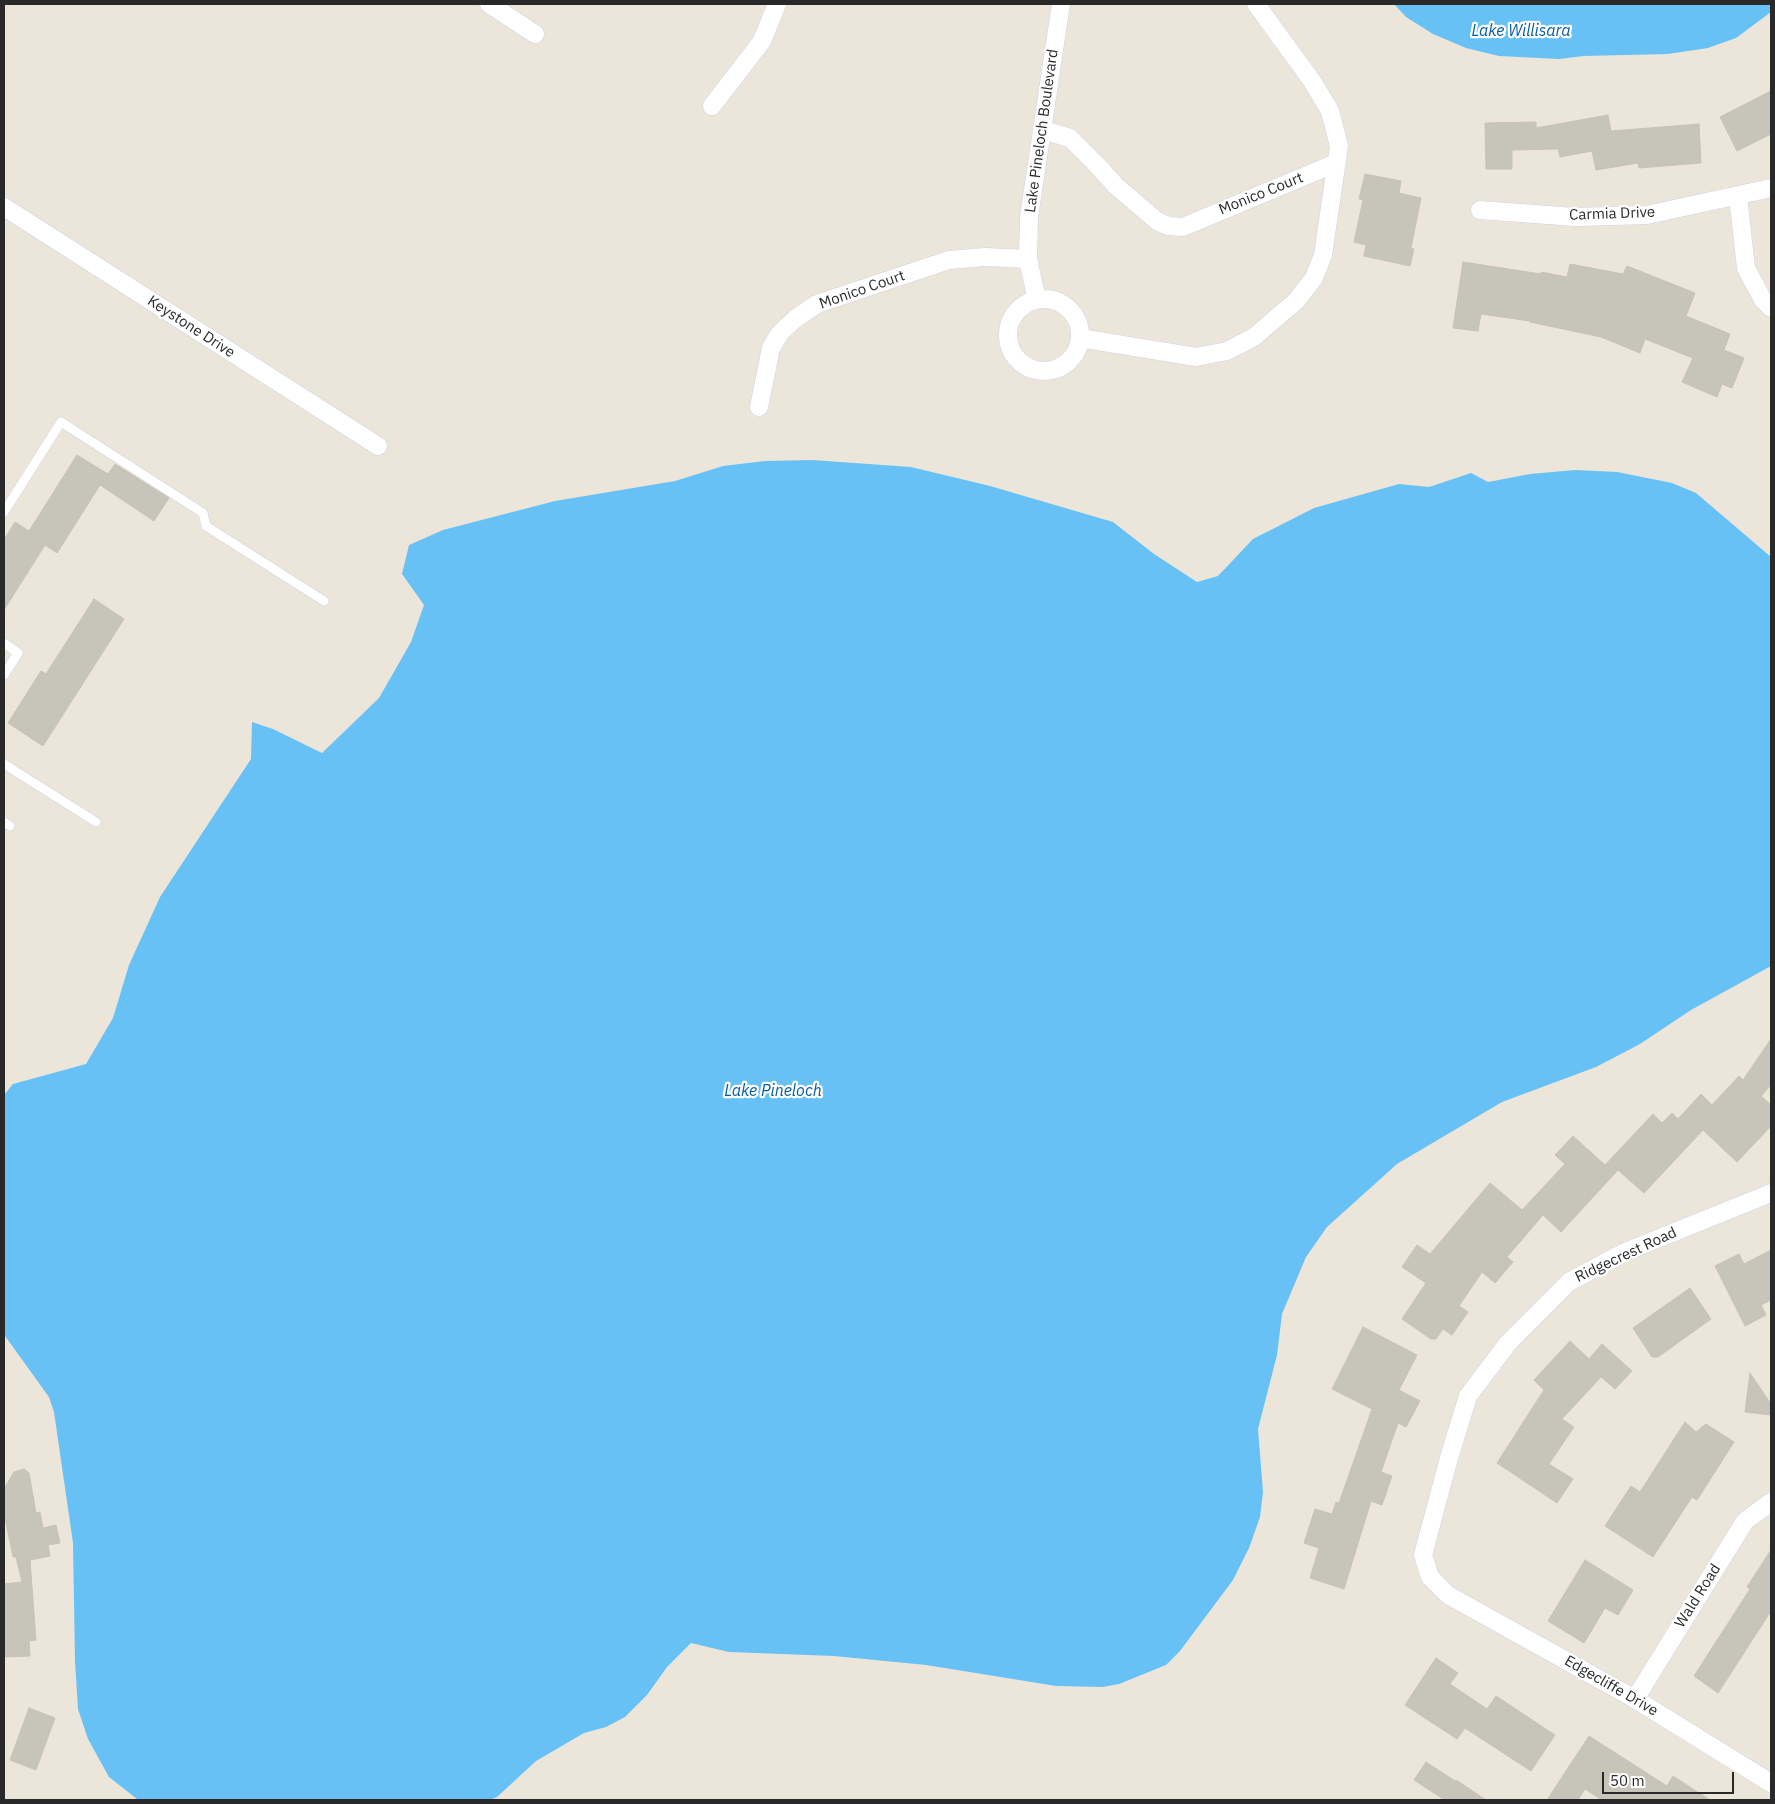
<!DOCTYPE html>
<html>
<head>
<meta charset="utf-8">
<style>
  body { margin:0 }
  #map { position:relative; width:1775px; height:1804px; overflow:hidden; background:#ece6da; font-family:"IBM Plex Sans",sans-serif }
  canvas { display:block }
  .frame { position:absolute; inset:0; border:5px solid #292929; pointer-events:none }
  .scale { position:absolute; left:1602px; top:1772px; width:132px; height:22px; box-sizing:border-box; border:2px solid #292929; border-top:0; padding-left:6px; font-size:15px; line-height:18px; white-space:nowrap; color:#292929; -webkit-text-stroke:4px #fff; paint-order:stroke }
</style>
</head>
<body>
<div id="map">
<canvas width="1775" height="1804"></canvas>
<div class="frame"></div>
<div class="scale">50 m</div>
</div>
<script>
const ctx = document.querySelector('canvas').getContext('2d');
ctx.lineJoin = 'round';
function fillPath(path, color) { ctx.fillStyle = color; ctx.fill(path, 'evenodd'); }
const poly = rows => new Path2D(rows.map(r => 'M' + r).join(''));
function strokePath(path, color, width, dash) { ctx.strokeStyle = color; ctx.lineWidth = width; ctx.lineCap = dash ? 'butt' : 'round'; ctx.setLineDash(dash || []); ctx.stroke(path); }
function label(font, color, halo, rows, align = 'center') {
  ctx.font = font + ' "IBM Plex Sans",sans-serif'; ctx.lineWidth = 4.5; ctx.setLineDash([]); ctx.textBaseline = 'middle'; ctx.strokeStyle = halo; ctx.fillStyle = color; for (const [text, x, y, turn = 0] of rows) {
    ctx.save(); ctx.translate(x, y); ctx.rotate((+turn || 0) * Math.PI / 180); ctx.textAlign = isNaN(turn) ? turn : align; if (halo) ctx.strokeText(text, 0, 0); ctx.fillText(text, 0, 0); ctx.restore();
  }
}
const water = poly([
  [1394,4,1771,4,1771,12,1736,38,1708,48,1668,54,1584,56,1559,59,1499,56,1466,48,1433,34,1406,17],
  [812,460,911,467,990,486,1113,522,1154,554,1197,582,1218,576,1253,539,1314,508,1399,484,1429,487,1471,473,1488,482,1530,474,1575,470,1617,472,1672,483,1696,493,1771,557,1771,966,1691,1010,1640,1044,1596,1067,1502,1102,1397,1164,1327,1227,1306,1257,1282,1314,1277,1355,1258,1429,1263,1492,1260,1517,1249,1548,1233,1580,1180,1651,1166,1665,1119,1684,1103,1687,1056,1686,926,1665,834,1656,729,1652,691,1643,667,1667,647,1695,625,1717,606,1727,584,1733,536,1761,497,1797,490,1800,137,1799,109,1777,88,1739,78,1709,75,1661,73,1543,54,1412,49,1397,5,1336,4,1331,4,1095,13,1084,86,1064,113,1018,129,965,160,897,251,759,252,722,273,729,322,753,379,698,411,642,424,605,402,574,409,545,443,530,555,501,675,481,723,466,765,461]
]);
const building = poly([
  [1771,91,1771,134,1737,151,1720,117,1771,91],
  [1608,115,1611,131,1699,124,1701,163,1639,168,1638,163,1596,170,1592,151,1560,157,1558,149,1512,150,1512,169,1486,169,1485,123,1536,122,1536,128,1608,115],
  [1365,174,1401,181,1399,193,1421,198,1411,248,1414,249,1410,266,1364,256,1366,245,1354,242,1363,200,1359,199,1365,174],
  [1463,262,1541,274,1541,272,1567,277,1570,264,1623,274,1627,266,1695,293,1686,316,1730,334,1724,350,1744,358,1732,388,1722,384,1717,397,1682,382,1693,358,1645,339,1640,353,1601,337,1530,322,1530,321,1481,314,1478,331,1453,328,1463,262],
  [77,455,108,474,115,464,169,498,154,521,100,485,57,553,45,545,4,610,4,540,15,522,29,531,77,455],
  [94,599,124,619,43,746,8,723,41,671,46,674,94,599],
  [1771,1039,1771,1085,1761,1096,1771,1105,1771,1126,1737,1162,1703,1130,1644,1193,1618,1170,1561,1232,1543,1215,1507,1257,1513,1262,1495,1283,1482,1272,1459,1306,1468,1312,1452,1335,1443,1329,1436,1339,1431,1339,1402,1319,1426,1283,1402,1267,1417,1245,1430,1254,1490,1183,1522,1210,1565,1164,1555,1155,1573,1136,1605,1165,1653,1114,1662,1123,1672,1113,1678,1119,1701,1094,1712,1105,1739,1076,1743,1080,1771,1039],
  [1771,1250,1771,1300,1761,1305,1766,1315,1745,1326,1715,1266,1739,1254,1744,1264,1771,1250],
  [1690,1288,1711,1319,1658,1357,1652,1357,1633,1328,1690,1288],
  [1363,1327,1417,1355,1399,1390,1420,1401,1406,1427,1398,1423,1381,1472,1392,1476,1382,1505,1371,1501,1344,1589,1310,1578,1319,1548,1304,1543,1315,1509,1332,1514,1336,1502,1339,1503,1372,1409,1332,1389,1363,1327],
  [1570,1341,1589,1359,1602,1344,1632,1371,1615,1389,1601,1377,1562,1419,1574,1427,1549,1464,1573,1479,1557,1503,1497,1463,1544,1390,1534,1380,1570,1341],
  [1750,1373,1771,1404,1771,1415,1745,1412,1750,1373],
  [1685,1422,1696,1432,1706,1424,1734,1442,1697,1500,1692,1497,1653,1557,1605,1526,1631,1486,1640,1492,1685,1422],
  [24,1469,29,1473,36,1513,40,1512,43,1528,56,1525,60,1543,48,1545,50,1556,30,1560,36,1640,29,1641,30,1656,4,1657,4,1584,22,1582,16,1557,13,1557,4,1513,4,1489,14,1472,24,1469],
  [1771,1550,1771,1611,1718,1693,1694,1676,1750,1589,1747,1587,1771,1550],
  [1585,1560,1633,1590,1618,1615,1605,1608,1584,1643,1548,1621,1585,1560],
  [1436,1658,1458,1673,1450,1684,1487,1709,1496,1696,1555,1735,1531,1771,1465,1728,1457,1739,1405,1705,1436,1658],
  [29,1708,55,1718,36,1770,10,1760,29,1708],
  [1589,1736,1667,1786,1673,1776,1710,1800,1602,1800,1585,1789,1578,1800,1547,1800,1589,1736],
  [1426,1762,1455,1781,1456,1780,1486,1800,1445,1800,1414,1780,1426,1762]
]);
const service = poly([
  [4,512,61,422,203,513,206,526,324,601],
  [4,643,18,653,4,675],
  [4,764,96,822],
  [4,822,10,826]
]);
const minor = poly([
  [489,4,535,34],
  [712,106,762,41,777,4],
  [1043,130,1070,138,1097,165,1116,186,1157,221,1168,226,1183,227,1336,163],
  [1738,196,1746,268,1763,300,1771,308],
  [4,207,378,446],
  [1480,210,1575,217,1647,215,1771,188],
  '1008 335a36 36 0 1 1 72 0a36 36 0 1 1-72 0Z',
  [1037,300,1028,259,1029,217,1061,4],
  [1080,338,1196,357,1227,351,1254,337,1296,301,1314,278,1323,255,1339,146,1330,111,1312,81,1256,4],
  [759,407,771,348,780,333,795,319,817,304,949,260,985,257,1028,259],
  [1771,1193,1625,1252,1569,1282,1508,1343,1468,1396,1449,1458,1423,1555,1430,1577,1448,1595,1635,1699,1771,1783],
  [1635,1699,1745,1521,1771,1502]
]);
const streetNames = [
  ["Lake Pineloch Boulevard",1042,131,-82],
  ["Monico Court",1261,194,-22],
  ["Carmia Drive",1612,214,-2],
  ["Monico Court",862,290,-19],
  ["Keystone Drive",191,327,33],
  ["Ridgecrest Road",1626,1255,-25],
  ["Wald Road",1698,1596,-58],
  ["Edgecliffe Drive",1611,1686,30]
];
const waterNames = [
  ["Lake Willisara",1521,31],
  ["Lake Pineloch",773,1091]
];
fillPath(water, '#67c1f5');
fillPath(building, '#c7c4b9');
strokePath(building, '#c8c2b4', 1);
strokePath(service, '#cfd1e3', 10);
strokePath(minor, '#cfd1e3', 19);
strokePath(service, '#fff', 9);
strokePath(minor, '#fff', 18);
label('15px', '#292929', '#fff', streetNames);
label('italic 16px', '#065ca0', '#fff', waterNames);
</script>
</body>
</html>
